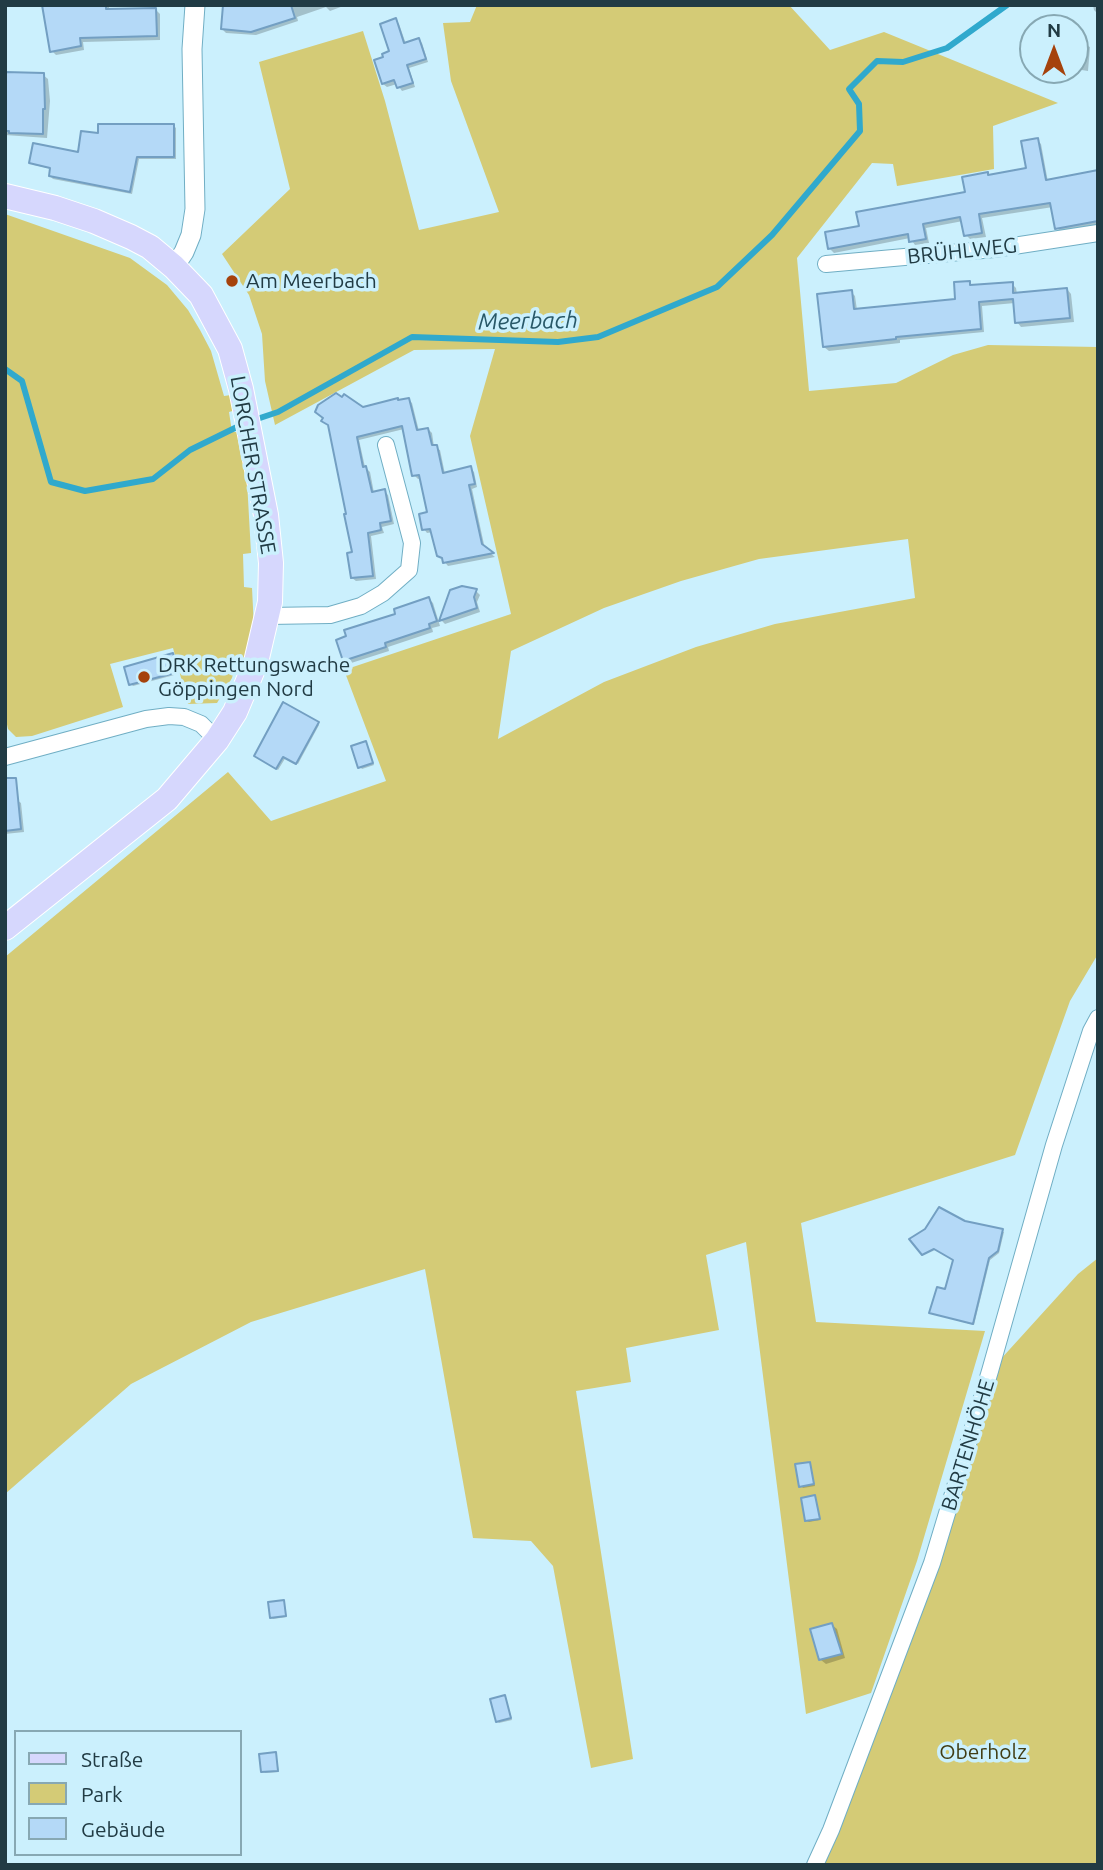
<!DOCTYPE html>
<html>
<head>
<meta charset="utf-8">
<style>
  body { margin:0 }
  #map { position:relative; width:1103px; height:1870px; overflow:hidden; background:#cbf0fd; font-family:Ubuntu,sans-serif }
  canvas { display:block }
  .frame { position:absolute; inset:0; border:7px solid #213b44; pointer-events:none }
  .legend { position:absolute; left:14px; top:1730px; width:228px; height:126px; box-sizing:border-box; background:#cbf0fd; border:2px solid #87a8b3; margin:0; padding:9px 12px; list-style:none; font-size:21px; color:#213b44 }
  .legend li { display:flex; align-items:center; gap:14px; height:35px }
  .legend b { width:35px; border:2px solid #87a8b3 }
  .north { position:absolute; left:1019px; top:14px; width:70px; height:70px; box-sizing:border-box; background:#cbf0fd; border:2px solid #87a8b3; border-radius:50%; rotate:0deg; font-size:19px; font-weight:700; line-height:28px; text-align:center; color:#213b44 }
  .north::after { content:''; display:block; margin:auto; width:24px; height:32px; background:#a5420c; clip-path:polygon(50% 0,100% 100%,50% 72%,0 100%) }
</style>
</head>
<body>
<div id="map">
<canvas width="1103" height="1870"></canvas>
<div class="frame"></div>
<ul class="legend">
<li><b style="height:9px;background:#d6d7fd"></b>Straße</li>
<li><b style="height:19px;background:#d4cb76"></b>Park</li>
<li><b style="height:19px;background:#b4d9f7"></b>Gebäude</li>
</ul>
<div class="north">N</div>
</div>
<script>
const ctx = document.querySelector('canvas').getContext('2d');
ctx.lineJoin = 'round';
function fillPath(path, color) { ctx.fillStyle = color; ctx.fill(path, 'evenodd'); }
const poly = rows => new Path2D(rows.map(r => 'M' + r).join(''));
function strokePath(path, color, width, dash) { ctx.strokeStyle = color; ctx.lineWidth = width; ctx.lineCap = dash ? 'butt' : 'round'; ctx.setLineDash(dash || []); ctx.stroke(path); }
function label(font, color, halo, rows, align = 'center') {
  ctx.font = font + ' Ubuntu,sans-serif'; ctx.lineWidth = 7; ctx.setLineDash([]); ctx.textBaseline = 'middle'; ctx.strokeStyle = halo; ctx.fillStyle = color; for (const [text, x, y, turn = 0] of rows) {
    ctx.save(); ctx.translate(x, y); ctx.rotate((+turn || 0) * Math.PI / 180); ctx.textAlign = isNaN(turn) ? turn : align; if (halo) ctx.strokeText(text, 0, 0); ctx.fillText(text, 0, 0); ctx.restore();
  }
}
const green = poly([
  [477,5,789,5,830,50,884,32,1058,103,993,126,994,169,897,186,893,164,872,163,797,258,809,391,896,383,953,355,988,345,1098,347,1098,954,1070,1001,1015,1155,801,1223,816,1322,985,1331,917,1561,871,1693,806,1714,746,1242,706,1255,719,1330,626,1348,631,1382,576,1391,633,1759,591,1768,553,1566,531,1541,473,1538,425,1269,251,1322,131,1384,5,1494,5,957,228,772,271,821,386,781,344,670,511,614,470,436,495,349,414,350,275,425,265,381,262,334,249,295,222,254,290,189,259,62,363,31,385,101,419,230,499,212,451,81,443,23,470,22],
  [908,539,915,598,775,624,696,647,604,682,498,739,511,651,604,608,681,581,759,559],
  [5,214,130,258,167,285,188,310,200,330,211,351,224,396,231,395,236,410,229,412,232,432,240,432,246,463,251,553,243,554,244,587,252,588,254,628,250,645,239,673,234,670,232,678,217,703,188,704,173,648,110,664,123,707,32,736,16,737,8,729,5,715],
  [1098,1258,1098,1865,823,1865,990,1371,1078,1274]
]);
const shadow = poly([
  [44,5,109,5,109,11,156,10,160,14,160,40,83,42,84,50,56,55,52,51],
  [225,5,346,5,330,11,326,7,297,17,298,21,256,35,226,33,222,29],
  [1093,5,1098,5,1098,14,1094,10],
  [396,20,399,24,406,44,419,40,422,43,428,62,409,68,415,87,402,91,397,84,387,87,383,84,376,62,391,53],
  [1075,40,1090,47,1088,71,1075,69],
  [5,74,43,75,48,79,50,101,47,138,5,135],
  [173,125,176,128,176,159,139,159,132,194,53,179,50,176,52,169,34,165,31,163,79,154,100,135],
  [1037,140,1041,144,1048,182,1098,172,1098,225,1061,232,1057,228,1053,207,982,218,986,237,970,239,966,235,963,221,926,228,929,243,915,245,910,238,834,253,830,249,861,227,967,193,987,174,990,177,1028,169],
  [969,282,974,287,1012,284,1016,288,1017,294,1067,289,1071,294,1074,322,1021,327,1017,322,1015,303,982,306,984,332,900,340,900,343,829,351,824,347,851,292,855,296,857,310,957,300],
  [409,400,412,403,419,431,428,429,432,433,434,447,440,450,445,474,470,468,474,472,477,487,472,489,485,549,495,557,448,566,439,555,433,532,427,533,424,529,429,514,422,478,418,479,414,475,404,429,359,440,365,467,370,472,374,493,384,491,388,495,394,524,382,527,384,533,371,536,376,579,356,581,352,578,354,554,348,515,330,426,323,421,363,408],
  [451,591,476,591,480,595,477,602,480,612,445,624,441,620],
  [429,599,433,603,440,626,432,628,433,632,388,647,389,651,348,664,344,660,397,615],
  [174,657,178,674,133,686,131,684],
  [318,724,319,725,298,764,286,757,278,770,258,758],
  [366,743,374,765,362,769,360,767],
  [17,800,21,803,24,832,5,834,5,801],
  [965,1223,1004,1232,999,1253,990,1260,974,1325,933,1314,947,1291,954,1260,937,1249,925,1255,942,1246,926,1230],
  [809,1464,815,1486,803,1488,801,1486],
  [815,1497,820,1520,809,1522,807,1521],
  [283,1601,287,1617,273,1619,271,1617],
  [832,1625,837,1629,845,1658,826,1664,821,1660,812,1631],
  [505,1697,512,1720,499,1723,497,1721],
  [276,1754,279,1772,265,1773,263,1771]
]);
const stream = poly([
  [5,369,22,381,51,482,85,491,153,479,190,450,241,425],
  [254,420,278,412,412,337,558,342,598,337,717,287,772,235,860,131,859,104,849,89,877,61,903,62,947,48,1007,5]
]);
const building = poly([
  [42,5,106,5,106,9,156,8,157,36,80,38,81,46,50,52,42,5],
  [223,5,291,5,295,18,251,32,221,29,223,5],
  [396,18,404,43,419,38,426,59,407,65,413,83,397,88,394,80,382,84,374,60,383,57,382,54,389,51,380,24,396,18],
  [5,72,44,73,45,109,43,109,43,134,9,133,9,131,5,131,5,72],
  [98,124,174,124,174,157,137,157,130,192,49,176,50,168,29,163,33,143,78,152,81,131,98,133,98,124],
  [1038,138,1046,180,1098,170,1098,221,1055,229,1050,203,979,214,982,233,964,236,960,217,923,224,926,239,909,242,908,234,828,249,825,232,859,226,856,212,965,192,962,177,988,172,988,175,1026,168,1021,141,1038,138],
  [970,281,970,285,1013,282,1013,293,1067,288,1070,318,1015,323,1013,299,979,302,981,329,896,337,896,339,823,347,817,294,852,290,854,309,955,299,954,282,970,281],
  [336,393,342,397,344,394,363,407,398,398,398,400,409,398,417,430,428,428,432,445,437,445,443,473,471,466,475,484,469,485,482,544,494,553,443,563,442,558,437,556,430,529,422,530,419,514,427,512,419,475,412,476,402,426,357,437,363,467,366,466,372,492,385,489,391,521,380,523,381,530,368,533,373,576,351,578,347,553,352,552,344,514,346,514,328,425,321,421,323,418,315,412,318,405,336,393],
  [462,586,477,589,474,597,477,608,439,621,450,590,462,586],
  [429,597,437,621,429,624,430,628,385,643,386,647,343,661,336,640,346,636,344,630,395,614,394,609,429,597],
  [173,653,178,672,129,685,124,667,173,653],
  [283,702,319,722,296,764,283,757,276,769,254,756,283,702],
  [366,741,373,763,358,768,351,746,366,741],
  [5,778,16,778,21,829,5,831,5,778],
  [939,1207,965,1221,1003,1229,998,1251,989,1258,973,1324,929,1313,937,1287,945,1289,953,1260,934,1249,922,1255,909,1239,925,1229,939,1207],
  [810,1462,814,1484,799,1487,795,1464,810,1462],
  [815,1495,820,1519,805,1521,801,1498,815,1495],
  [284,1600,286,1616,270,1618,268,1602,284,1600],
  [832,1623,842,1654,819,1660,810,1629,832,1623],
  [505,1695,511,1718,496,1722,490,1699,505,1695],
  [276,1752,278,1771,261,1772,259,1754,276,1752]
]);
const minor = poly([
  [826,264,994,249,1098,233],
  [268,616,330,615,361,606,383,593,409,570,412,543,386,445],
  [5,757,146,719,169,716,184,717,201,724,217,740],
  [815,1865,831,1830,932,1563,990,1371,1054,1145,1091,1031,1098,1018]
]);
const tertiary = poly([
  [174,267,184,252,191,235,195,209,192,49,195,5]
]);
const primary = poly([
  [5,196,55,208,94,221,131,237,150,247,174,267,201,295,230,349,241,389,266,515,271,563,270,602,256,662,235,712,217,740,167,799,5,928]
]);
const markers = [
  [232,281,7,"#a5420c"],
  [144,677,7,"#a5420c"]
];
const streetNames = [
  ["BRÜHLWEG",962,251,-6],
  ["LORCHER STRASSE",253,465,80],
  ["BARTENHÖHE",968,1445,-73]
];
const poiNames = [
  ["Am Meerbach",246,281],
  ["DRK Rettungswache",158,665],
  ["Göppingen Nord",158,689]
];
const parkNames = [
  ["Oberholz",983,1752]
];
const waterNames = [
  ["Meerbach",528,321,-1]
];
fillPath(green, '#d4cb76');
fillPath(shadow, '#0003');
strokePath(stream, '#30a9cd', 6);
fillPath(building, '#b4d9f7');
strokePath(building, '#739fc2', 2);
strokePath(minor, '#70aec4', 18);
strokePath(tertiary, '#70aec4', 21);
strokePath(primary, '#fff', 26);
strokePath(minor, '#fff', 16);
strokePath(tertiary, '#fff', 19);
strokePath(primary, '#d6d7fd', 24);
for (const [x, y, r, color] of markers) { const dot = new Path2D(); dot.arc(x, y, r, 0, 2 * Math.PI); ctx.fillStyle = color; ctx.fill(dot); strokePath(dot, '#cbf0fd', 2.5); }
label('21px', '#213b44', '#cbf0fd', streetNames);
label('21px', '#213b44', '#cbf0fd', poiNames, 'left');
label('21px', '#413d15', '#cbf0fd', parkNames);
label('italic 23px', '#285868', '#cbf0fd', waterNames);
</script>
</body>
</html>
